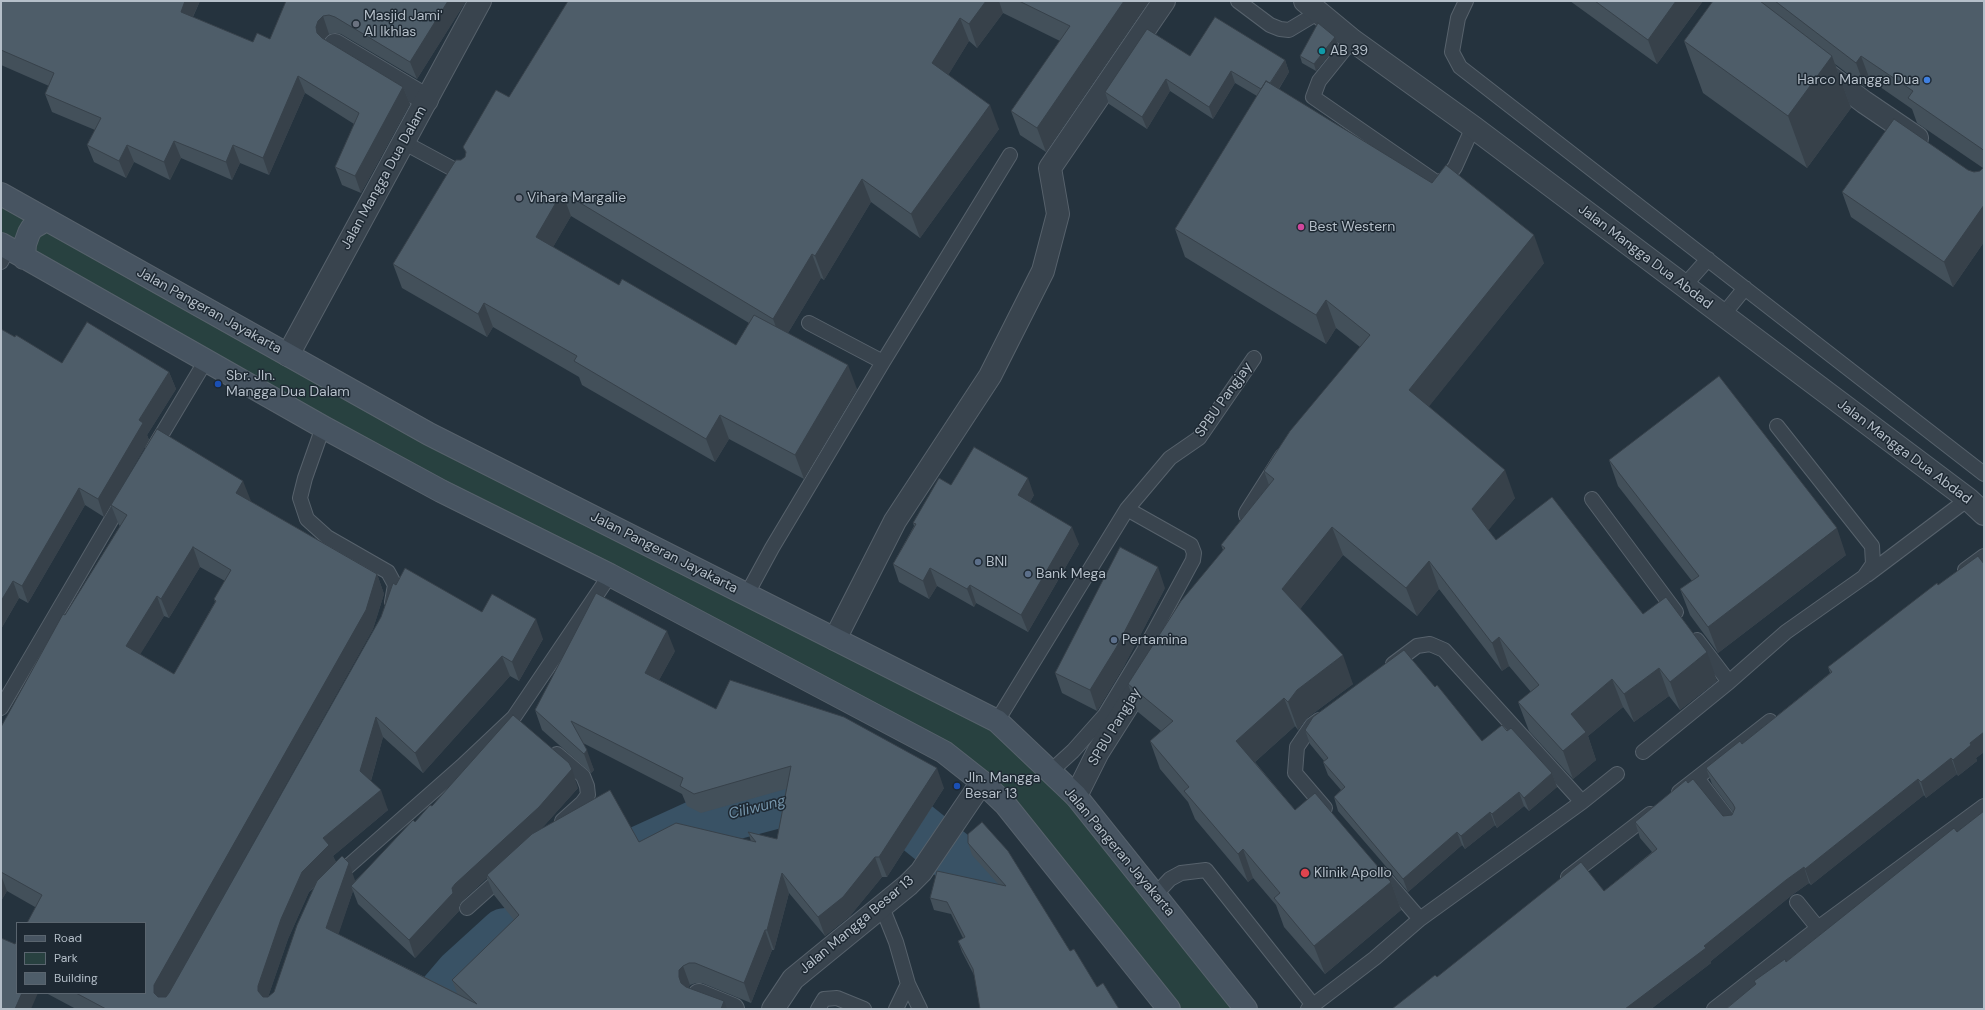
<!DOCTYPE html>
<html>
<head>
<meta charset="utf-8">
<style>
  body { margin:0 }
  #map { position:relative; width:1985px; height:1010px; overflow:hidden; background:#25333e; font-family:"DM Sans",sans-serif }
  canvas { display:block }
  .frame { position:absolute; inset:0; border:2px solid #b5bfc9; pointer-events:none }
  .legend { position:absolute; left:16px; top:922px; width:130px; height:72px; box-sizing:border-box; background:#1e2933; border:1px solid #5a656f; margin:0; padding:5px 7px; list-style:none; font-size:12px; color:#b5bfc9 }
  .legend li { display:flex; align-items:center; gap:8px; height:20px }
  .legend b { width:20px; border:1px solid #5a656f }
</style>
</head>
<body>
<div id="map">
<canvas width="1985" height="1010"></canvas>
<div class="frame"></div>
<ul class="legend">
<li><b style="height:5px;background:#475461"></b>Road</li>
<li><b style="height:11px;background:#284140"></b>Park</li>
<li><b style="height:11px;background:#4e5d69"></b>Building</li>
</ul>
</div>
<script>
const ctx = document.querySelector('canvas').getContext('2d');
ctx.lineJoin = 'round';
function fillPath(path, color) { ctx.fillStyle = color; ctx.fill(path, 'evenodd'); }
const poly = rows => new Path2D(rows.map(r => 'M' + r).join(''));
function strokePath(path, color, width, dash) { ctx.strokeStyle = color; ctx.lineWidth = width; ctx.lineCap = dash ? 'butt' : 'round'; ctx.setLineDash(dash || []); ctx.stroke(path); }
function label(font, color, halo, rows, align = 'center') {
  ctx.font = font + ' "DM Sans",sans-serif'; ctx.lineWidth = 3; ctx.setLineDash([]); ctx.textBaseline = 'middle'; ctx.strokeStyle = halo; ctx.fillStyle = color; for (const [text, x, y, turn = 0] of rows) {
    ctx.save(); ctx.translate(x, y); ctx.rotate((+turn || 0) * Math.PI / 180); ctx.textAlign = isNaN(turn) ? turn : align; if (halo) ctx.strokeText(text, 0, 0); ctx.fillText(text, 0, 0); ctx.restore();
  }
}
const green = poly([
  [1,194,45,220,997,721,1246,1009,1169,1009,982,782,1,245]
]);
const river = poly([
  [629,857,710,820,774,803,831,792,909,821,980,878,1011,937,1023,1009],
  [431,1009,460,975,505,934]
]);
const service = poly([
  [1238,1,1270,25,1280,29,1289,30,1319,12],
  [1466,1,1458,18,1452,52,1460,67,1984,474],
  [1352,40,1319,81,1313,97,1436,182,1445,180,1455,167,1473,127],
  [403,142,466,176],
  [1,262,8,248],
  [1684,286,1708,259],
  [1723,315,1745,288],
  [809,323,883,362],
  [323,427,305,478,300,498,307,519,327,537,388,572,395,585,392,602],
  [153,449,205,362],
  [1592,499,1676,612],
  [1965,570,1984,556],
  [1867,575,1968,499],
  [747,594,772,548,883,362,1010,155],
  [1697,640,1729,682],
  [1393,664,1417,646,1430,644,1444,650,1582,802],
  [1,708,124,498],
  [1319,720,1312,725,1297,747,1295,773,1325,808],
  [997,721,1127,509,1170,458,1199,438,1254,358],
  [1643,752,1729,682,1786,632,1864,577,1873,564,1872,546,1777,426],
  [557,754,583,776,587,786,588,795,582,803,562,821],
  [1050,772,1073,751,1105,715,1143,652,1193,560,1194,553,1191,545,1127,509],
  [1697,778,1732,824],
  [1679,792,1770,721],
  [1381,874,1420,919],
  [336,877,462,766,514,717,610,575],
  [1568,877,1650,814],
  [1155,895,1170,879,1181,873,1206,870,1313,1005],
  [1797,902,1818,928],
  [882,907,896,942,908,984,920,1009],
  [467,908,504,875],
  [818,1009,824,999,837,998,864,1009],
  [896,1009,908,984],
  [1308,1009,1375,958,1420,919,1582,802,1617,774],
  [1714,1009,1818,928,1984,806]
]);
const minor = poly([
  [1305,1,1352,40,1473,127,1968,499,1984,514],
  [335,45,427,100],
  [1820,69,1864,102,1917,138],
  [1250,514,1285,459],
  [835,639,895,521,990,376,1043,271,1058,214,1050,168,1164,1],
  [1076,796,1098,752,1148,673],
  [699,995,733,1009],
  [773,1009,793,979,908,885,921,872,982,782]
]);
const tertiary = poly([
  [288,355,480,1]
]);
const secondary = poly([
  [1,194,429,434,997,721,1076,796,1246,1009],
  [1,244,323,427,441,491,610,575,944,752,982,782,1005,804,1169,1009],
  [24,258,25,244,29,233,32,228,46,220]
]);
const wall = poly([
  [1,1,200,1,193,17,253,42,270,39,286,1,466,1,417,79,341,34,336,33,329,34,324,39,403,87,410,104,361,193,342,185,335,167,354,124,305,93,269,175,240,163,232,180,181,158,170,180,134,162,126,178,94,162,87,145,95,130,52,112,45,94,49,86,1,65],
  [568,1,1149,1,1046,152,1020,135,1011,111,1060,41,1003,13,977,48,969,41,948,75,999,129,920,238,871,202,824,280,821,278,788,333,857,389,804,479,729,439,715,462,582,385,579,377,493,327,487,337,402,288,393,264,461,160,465,157,466,152,463,147,509,97],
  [571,216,749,323,736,345,619,285,553,247],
  [1570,1,1703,1,1657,64],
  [1713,1,1984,1,1984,242,1953,287,1851,217,1842,192,1968,170,1974,172,1980,171,1983,168,1917,123,1912,109,1870,80,1865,87,1835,64,1851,108,1807,168,1703,93,1684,41],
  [1335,37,1338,44,1316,71,1302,63,1300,56],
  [1190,56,1285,60,1289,72,1279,89,1544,263,1428,407,1515,498,1488,530,1496,540,1643,614,1717,681,1680,710,1669,696,1634,722,1623,707,1588,736,1596,760,1573,779,1529,731,1518,702,1531,692,1509,666,1502,671,1439,589,1417,616,1343,555,1300,609,1353,684,1307,718,1298,730,1295,726,1255,762,1295,810,1391,882,1401,910,1325,974,1284,927,1276,905,1253,878,1248,882,1195,819,1188,802,1160,769,1150,741,1161,731,1138,712,1128,684,1223,550,1221,545,1269,485,1264,471,1360,347,1336,328,1326,344,1185,257,1175,229,1257,96,1235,83,1213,119,1170,91,1147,129,1109,104,1105,92],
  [15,337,62,363,169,372,176,389,147,435,149,440,104,517,85,505,28,603,19,598,1,629],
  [1609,460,1846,555,1718,653,1690,615,1680,589,1692,581,1618,486],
  [951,485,1034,495,1030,502,1079,544,1028,632,976,603,974,607,937,586,929,599,899,582,893,564,914,526,913,523],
  [250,501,377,574,384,594,373,629,167,996,169,993,381,617,396,585,482,612,543,639,519,681,510,676,423,773,383,737,371,781,388,810,333,856,336,862,355,881,415,822,432,806,578,788,542,828,639,842,751,841,748,832,777,839,786,789,701,813,687,806,682,794,583,743,594,770,591,773,542,730,535,710,675,651,659,680,716,709,944,788,887,877,882,877,850,916,825,936,789,893,774,950,772,950,751,1003,702,983,696,983,690,985,688,988,727,1009,76,1009,46,993,145,993,35,907,7,891,1,901,1,727,65,615,120,526,119,525,111,505,251,501],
  [200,567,225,581,214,599,215,602,174,674,140,654,164,616,169,618],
  [487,878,494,895,514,920,452,980,457,993,338,934,353,891,358,904,415,958,459,911,459,906,461,902],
  [314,888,274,992,268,997,288,939,309,892],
  [1984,564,1984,752,1976,758,1977,761,1958,776,1957,774,1926,798,1924,795,1811,885,1809,883,1792,895,1711,961,1711,963,1651,1009,1392,1009,1437,977,1604,891,1652,852,1640,838,1635,822,1688,783,1723,816,1732,815,1733,812,1712,784,1706,768,1742,744,1830,673,1828,667,1938,585],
  [1165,588,1123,668,1097,711,1062,693,1055,673],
  [1305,730,1482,741,1507,731,1552,773,1557,787,1529,811,1524,806,1497,828,1495,825,1465,849,1462,845,1408,892,1338,811,1334,797,1341,790,1328,775,1323,762,1324,761,1310,744],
  [968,843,1070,951,1097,987,1119,1009,974,975,962,952,958,941,963,938,951,914,934,910,930,898,999,885,972,855]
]);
const shadedWall = poly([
  [185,1,200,1,187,29,181,12],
  [448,1,466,1,417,79,410,62],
  [986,1,999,1,1003,13,977,48,969,24],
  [1124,1,1149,1,1046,152,1037,128],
  [1676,1,1703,1,1657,64,1648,40],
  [323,16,329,34,324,39,323,44,317,33,316,27,318,21],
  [960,18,969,41,941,87,932,63],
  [1335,37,1338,44,1316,71,1314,64],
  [1832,56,1851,108,1807,168,1788,116],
  [1861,56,1870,80,1865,87,1856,63],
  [1285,60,1289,72,1269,104,1265,92],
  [1231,71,1235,83,1213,119,1209,107],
  [298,76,305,93,269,175,263,158],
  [1166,79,1170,91,1147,129,1142,117],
  [403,87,410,104,361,193,355,176],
  [990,105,999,129,920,238,911,214],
  [174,141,181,158,170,180,164,162],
  [127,145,134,162,126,178,119,161],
  [233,145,240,163,232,180,226,162],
  [862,179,871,202,824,280,815,256],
  [562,192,571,216,545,261,536,237],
  [1984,205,1984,242,1953,287,1944,262],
  [1534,235,1544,263,1419,419,1409,390],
  [812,254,821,278,782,343,773,319],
  [1326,300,1336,328,1326,344,1316,315],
  [484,303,493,327,487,337,478,314],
  [848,365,857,389,804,479,795,455],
  [169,372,176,389,147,435,149,440,104,517,98,499,139,420],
  [720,415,729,439,715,462,706,439],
  [1505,470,1515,498,1482,538,1472,509],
  [1028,478,1034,495,1024,513,1018,495],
  [243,481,251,501,243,513,236,493],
  [79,488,85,505,28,603,22,586],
  [1072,527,1079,544,1028,632,1021,615],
  [1332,527,1343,555,1293,618,1282,589],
  [1837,528,1846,555,1718,653,1708,627],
  [193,547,200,567,169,618,161,599],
  [1429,561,1439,589,1417,616,1406,588],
  [1158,567,1165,588,1123,668,1097,711,1090,690],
  [930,568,937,586,929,599,923,581],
  [377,574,384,594,373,629,162,1005,154,993,154,985],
  [13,581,19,598,1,629,1,601],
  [970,585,976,603,974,607,967,589],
  [157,596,164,616,133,666,126,646],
  [536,619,543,639,519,681,512,662],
  [667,631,675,651,652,693,645,673],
  [1499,637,1509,666,1502,671,1492,643],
  [1707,652,1717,681,1680,710,1670,682],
  [1343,655,1353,684,1307,718,1298,730,1288,702,1297,690],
  [502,656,510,676,423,773,415,753],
  [1659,668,1669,696,1634,722,1624,694],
  [1612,679,1623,707,1588,736,1596,760,1573,779,1563,751,1571,714],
  [1284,698,1295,726,1247,769,1236,741],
  [376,717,383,737,368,791,360,771],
  [1984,732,1984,752,1976,758,1977,761,1958,776,1953,760,1970,743],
  [587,750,594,770,591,773,584,754],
  [1951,758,1957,774,1926,798,1921,782],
  [937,768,944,788,887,877,879,857],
  [572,769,578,788,545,825,488,877,487,875,487,878,461,902,459,906,459,911,415,958,409,940,452,888,455,884],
  [1552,773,1557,787,1529,811,1524,798],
  [1918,779,1924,795,1811,885,1805,869],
  [381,790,388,810,333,856,337,864,309,892,288,939,265,1006,258,991,258,986,281,919,302,872,323,838],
  [1519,792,1524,806,1497,828,1492,814],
  [1490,812,1495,825,1465,849,1461,836],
  [1457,832,1462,845,1408,892,1403,879],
  [1243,849,1253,878,1248,882,1238,854],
  [875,857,882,877,850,916,825,936,818,917],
  [349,863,356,883,351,886,353,891,334,948,326,928],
  [1804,867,1809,883,1792,895,1711,961,1711,963,1651,1009,1625,1009,1704,946,1786,880],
  [782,873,789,893,774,950,767,930],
  [1,875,7,891,1,901],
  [1391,882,1401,910,1325,974,1314,946],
  [765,930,772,950,751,1003,744,983],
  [683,966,690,985,687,990,686,997,679,977,679,970],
  [22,993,38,993,31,1009,15,1009],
  [724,1001,727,1009,721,1009]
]);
const building = poly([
  [1,1,185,1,181,12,253,42,257,33,270,39,286,1,448,1,410,62,335,17,329,15,323,16,318,21,316,27,317,33,322,38,403,87,355,176,335,167,359,113,298,76,263,158,233,145,226,162,174,141,164,162,127,145,119,161,87,145,101,118,45,94,54,73,1,50,1,1],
  [568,1,986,1,969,24,960,18,932,63,990,105,911,214,862,179,815,256,812,254,773,319,562,192,536,237,619,285,622,279,736,345,754,315,848,365,795,455,720,415,706,439,574,361,577,356,484,303,478,314,393,264,449,171,456,160,461,160,465,157,466,152,463,147,496,90,509,97,568,1],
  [1019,1,1124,1,1037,128,1011,111,1070,26,1019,1],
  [1595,1,1676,1,1648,40,1595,1],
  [1713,1,1760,1,1832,56,1788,116,1684,41,1713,1],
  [1775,1,1984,1,1984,151,1982,149,1908,98,1913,91,1861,56,1856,63,1775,1],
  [1215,17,1285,60,1270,83,1266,81,1261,89,1231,71,1209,107,1166,79,1142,117,1105,92,1147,29,1190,56,1215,17],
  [1318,23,1335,37,1314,64,1300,56,1318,23],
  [1266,81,1432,183,1446,165,1534,235,1409,390,1505,470,1472,509,1496,540,1552,497,1643,614,1666,597,1707,652,1670,682,1659,668,1624,694,1612,679,1571,714,1586,732,1563,751,1518,702,1539,685,1499,637,1492,643,1429,561,1406,588,1332,527,1282,589,1343,655,1297,690,1288,702,1284,698,1236,741,1295,810,1315,793,1391,882,1314,946,1274,898,1280,893,1243,849,1238,854,1184,791,1189,787,1150,741,1173,721,1128,684,1181,601,1225,548,1221,545,1274,479,1264,471,1290,431,1370,335,1326,300,1316,315,1175,229,1266,81],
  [1894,119,1968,170,1974,172,1980,171,1984,167,1984,205,1944,262,1842,192,1894,119],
  [87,322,169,372,139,420,143,423,98,499,79,488,22,586,13,581,1,601,1,329,15,337,16,335,62,363,87,322],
  [1719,376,1837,528,1708,627,1680,589,1699,576,1609,460,1719,376],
  [157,429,243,481,236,493,377,574,366,610,154,985,154,993,158,997,166,997,169,993,381,617,393,583,396,585,405,568,482,612,492,594,536,619,512,662,502,656,415,753,376,717,360,771,381,790,323,838,329,845,302,872,281,919,258,986,258,991,263,997,268,997,274,992,297,925,317,881,342,856,349,863,326,928,477,1004,452,980,519,915,487,875,532,834,610,790,639,842,676,823,756,842,748,832,777,839,791,766,694,794,680,786,683,778,571,721,587,750,584,754,535,710,596,593,667,631,645,673,716,709,730,680,844,717,937,768,879,857,875,857,843,897,818,917,782,873,767,930,765,930,744,983,695,963,689,963,683,966,679,970,679,977,681,983,686,987,724,1001,721,1009,106,1009,76,993,145,993,145,923,27,923,42,895,1,872,1,727,63,614,65,615,127,515,111,505,157,429],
  [193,547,231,570,214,599,216,601,174,674,126,646,157,596,161,599,193,547],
  [974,447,1028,478,1018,495,1072,527,1021,615,970,585,967,589,930,568,923,581,893,564,916,524,913,523,939,478,951,485,974,447],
  [1120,547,1158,567,1116,648,1090,690,1055,673,1120,547],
  [1978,556,1984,564,1984,732,1970,743,1971,745,1953,760,1951,758,1921,782,1918,779,1805,869,1804,867,1786,880,1704,946,1706,948,1625,1009,1392,1009,1435,975,1437,977,1581,862,1604,891,1657,849,1635,822,1686,780,1688,783,1693,779,1723,816,1732,815,1735,808,1733,804,1706,768,1740,741,1742,744,1832,672,1828,667,1937,583,1938,585,1978,556],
  [1404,650,1435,687,1437,685,1482,741,1502,725,1507,731,1511,728,1552,773,1524,798,1519,792,1492,814,1490,812,1461,836,1457,832,1403,879,1334,797,1345,787,1323,762,1328,758,1305,730,1313,717,1404,650],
  [513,715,569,763,572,769,539,807,455,884,452,888,453,893,409,940,351,886,413,820,415,822,430,805,432,806,513,715],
  [1984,811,1984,1009,1726,1009,1756,984,1754,981,1785,959,1786,962,1954,828,1957,832,1984,811],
  [982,822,1008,851,1070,951,1074,949,1097,987,1103,983,1119,1009,980,1009,973,969,958,941,965,937,947,902,930,898,937,871,1006,886,968,843,968,834,982,822],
  [1,938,15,944,17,941,17,993,22,993,15,1009,1,1009,1,938]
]);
const markers = [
  [356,24,4,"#6b7280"],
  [1322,51,4,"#0f9aa8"],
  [1927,80,4,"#3f7fe0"],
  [519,198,4,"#6b7280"],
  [1301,227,4,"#d1479c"],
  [218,384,4,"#1a4fb4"],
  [978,562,4,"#5c6f8a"],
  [1028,574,4,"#5c6f8a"],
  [1114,640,4,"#5c6f8a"],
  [957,786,4,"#1a4fb4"],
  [1305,873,5,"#e0444e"]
];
const poiNames = [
  ["Masjid Jami'",364,16],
  ["Al Ikhlas",364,32],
  ["AB 39",1330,51],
  ["Harco Mangga Dua",1919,80,"right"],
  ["Vihara Margalie",527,198],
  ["Best Western",1309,227],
  ["Sbr. Jln.",226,376],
  ["Mangga Dua Dalam",226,392],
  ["BNI",986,562],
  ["Bank Mega",1036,574],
  ["Pertamina",1122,640],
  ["Jln. Mangga",965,778],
  ["Besar 13",965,794],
  ["Klinik Apollo",1314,873]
];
const streetNames = [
  ["Jalan Mangga Dua Dalam",384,178,-61],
  ["Jalan Mangga Dua Abdad",1645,257,37],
  ["Jalan Pangeran Jayakarta",209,311,29],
  ["SPBU Pangjay",1224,400,-55],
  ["Jalan Mangga Dua Abdad",1904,452,37],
  ["Jalan Pangeran Jayakarta",664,553,27],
  ["SPBU Pangjay",1115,727,-59],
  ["Jalan Pangeran Jayakarta",1119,852,50],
  ["Jalan Mangga Besar 13",857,925,-40]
];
const waterNames = [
  ["Ciliwung",757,808,-14]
];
fillPath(green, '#284140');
strokePath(river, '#395265', 52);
strokePath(service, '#57626c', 16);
strokePath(minor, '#57626c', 24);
strokePath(tertiary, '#57626c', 24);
strokePath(secondary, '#57626c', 24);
strokePath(service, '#39444e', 14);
strokePath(minor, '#39444e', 22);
strokePath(tertiary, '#39444e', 22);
strokePath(secondary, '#475461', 22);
fillPath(wall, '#43505a');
fillPath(shadedWall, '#37414a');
fillPath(building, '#4e5d69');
strokePath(building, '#37414a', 1);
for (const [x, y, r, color] of markers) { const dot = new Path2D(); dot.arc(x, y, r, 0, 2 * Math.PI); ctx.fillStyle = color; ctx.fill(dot); strokePath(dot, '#1e2933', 1.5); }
label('14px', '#b5bfc9', '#1e2933', poiNames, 'left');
label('14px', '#b5bfc9', '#1e2933', streetNames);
label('italic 15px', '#7595ab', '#1e2933', waterNames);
</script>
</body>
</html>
